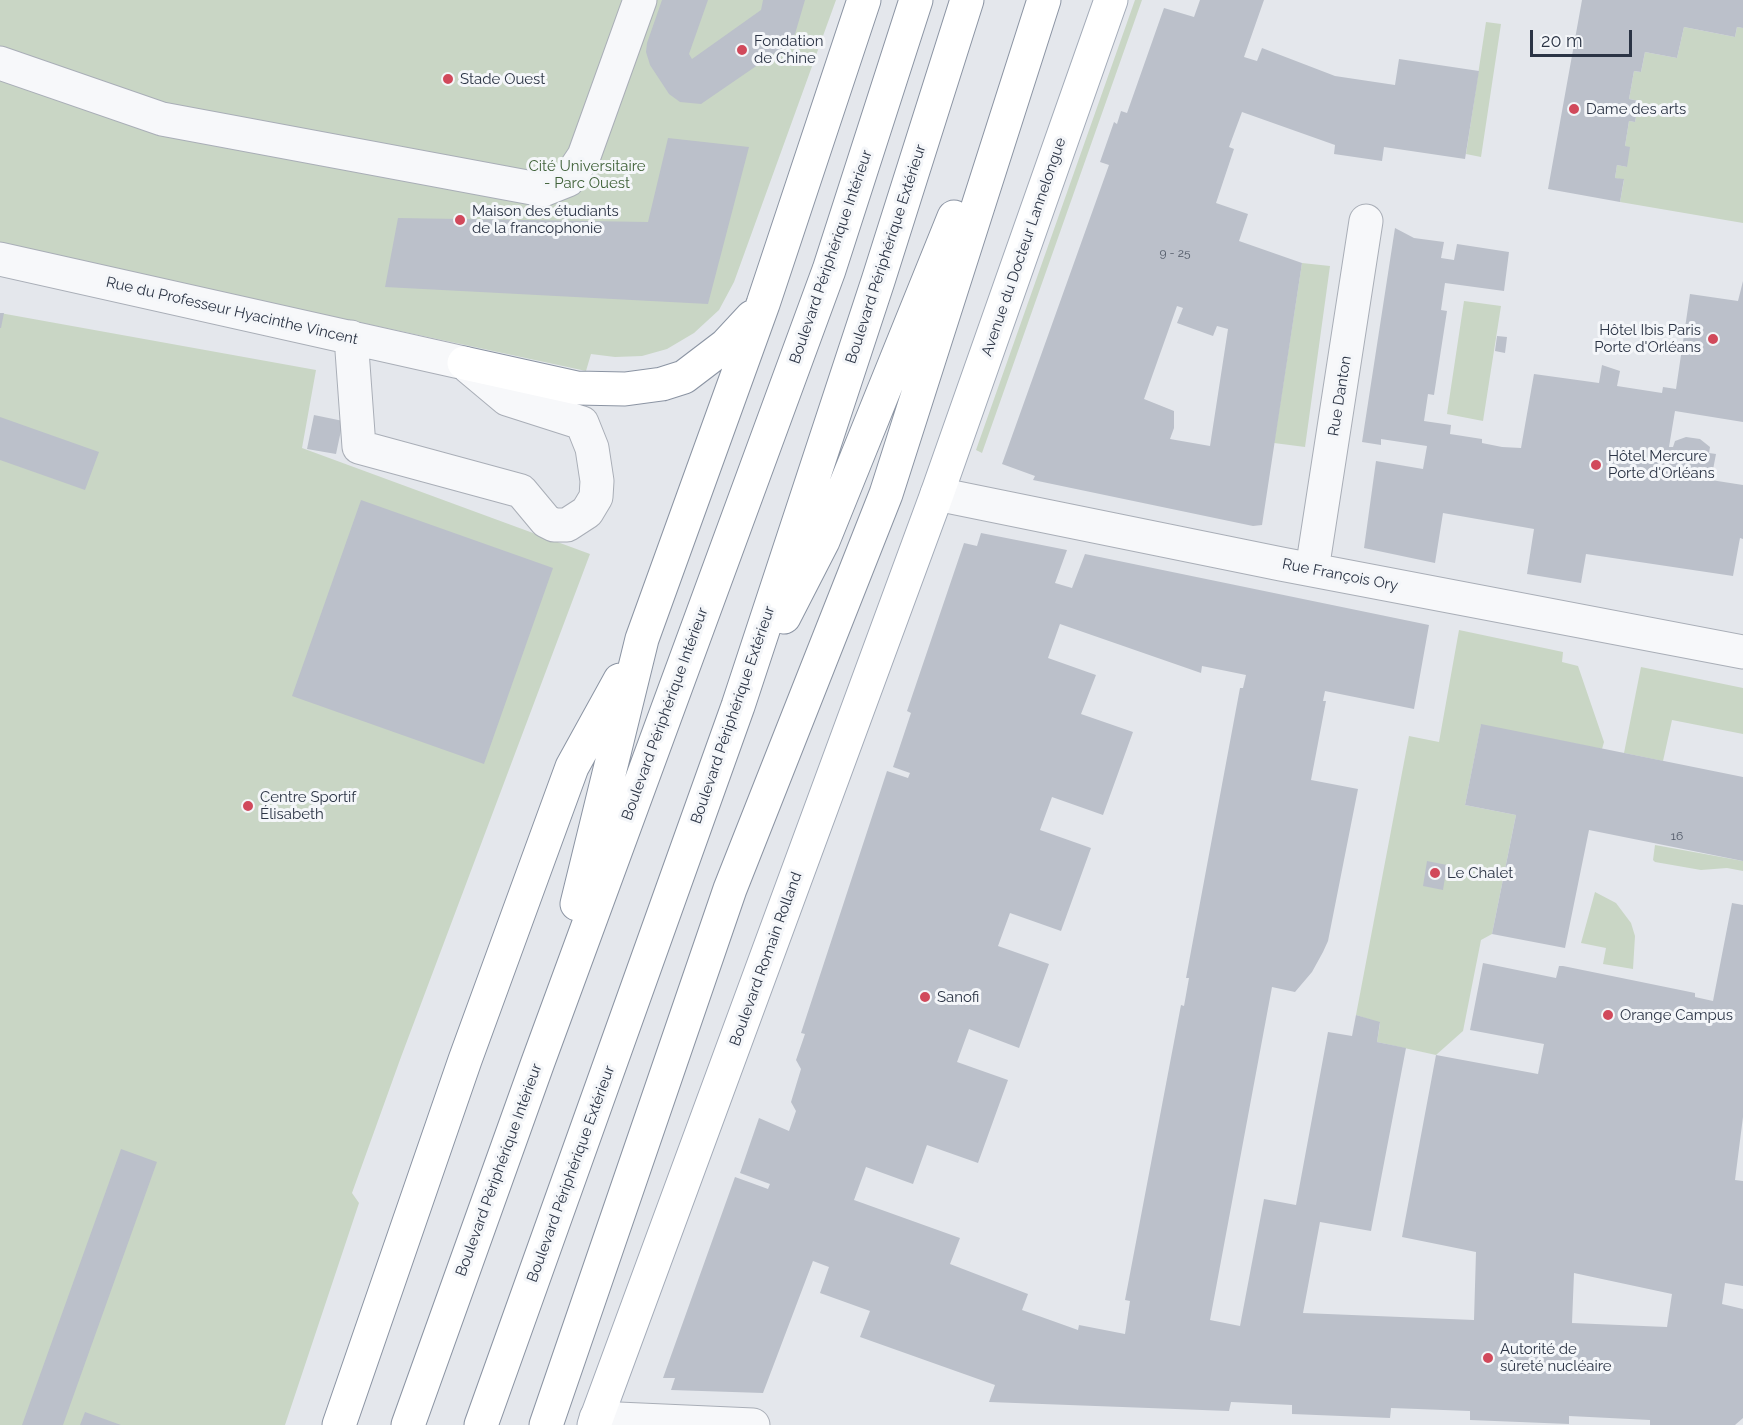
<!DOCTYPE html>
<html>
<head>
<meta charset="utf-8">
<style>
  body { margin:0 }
  #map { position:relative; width:1743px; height:1425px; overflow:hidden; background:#e4e7ec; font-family:Raleway,sans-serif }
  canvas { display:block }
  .scale { position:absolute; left:1530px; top:30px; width:102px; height:27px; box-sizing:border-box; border:3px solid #2b3445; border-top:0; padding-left:8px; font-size:18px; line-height:21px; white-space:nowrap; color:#2b3445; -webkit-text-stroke:4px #f4f6f9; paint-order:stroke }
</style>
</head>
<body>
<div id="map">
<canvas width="1743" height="1425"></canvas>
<div class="scale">20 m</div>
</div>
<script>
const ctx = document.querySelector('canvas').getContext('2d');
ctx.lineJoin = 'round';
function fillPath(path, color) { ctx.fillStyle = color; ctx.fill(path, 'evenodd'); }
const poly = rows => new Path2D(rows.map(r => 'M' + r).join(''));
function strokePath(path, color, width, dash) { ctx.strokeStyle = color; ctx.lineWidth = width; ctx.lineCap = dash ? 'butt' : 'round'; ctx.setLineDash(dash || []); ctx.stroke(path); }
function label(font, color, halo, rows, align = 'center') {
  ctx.font = font + ' Raleway,sans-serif'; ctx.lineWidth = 6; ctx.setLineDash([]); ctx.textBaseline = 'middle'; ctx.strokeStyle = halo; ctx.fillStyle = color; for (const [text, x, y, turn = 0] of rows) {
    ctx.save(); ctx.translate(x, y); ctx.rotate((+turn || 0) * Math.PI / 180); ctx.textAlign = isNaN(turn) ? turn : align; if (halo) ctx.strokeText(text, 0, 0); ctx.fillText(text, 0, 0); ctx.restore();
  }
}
const green = poly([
  [0,0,836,0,734,282,719,310,694,333,667,349,642,356,615,357,591,354,586,371,0,245],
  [1135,0,1142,0,982,453,976,450],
  [1486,22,1501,24,1481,157,1466,154],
  [1684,27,1735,37,1737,27,1743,28,1743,223,1620,202,1624,180,1615,178,1617,165,1627,167,1625,146,1629,121,1635,122,1639,101,1629,99,1634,71,1641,72,1645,52,1677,58],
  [1302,263,1330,266,1305,447,1274,443],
  [1464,301,1501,306,1483,421,1447,414],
  [0,313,316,370,302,448,590,554,401,1057,352,1193,359,1203,285,1425,0,1425],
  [1459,630,1563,652,1562,662,1578,666,1604,742,1602,749,1481,725,1465,805,1516,815,1492,934,1481,940,1463,1031,1436,1055,1377,1042,1380,1023,1356,1015,1409,736,1439,742],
  [1641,667,1743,688,1743,734,1672,720,1663,761,1624,753],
  [1655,845,1743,861,1743,871,1727,868,1701,870,1655,862,1653,860],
  [1595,892,1616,903,1631,923,1635,936,1633,969,1603,964,1606,948,1581,943]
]);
const building = poly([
  [662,0,708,0,689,54,692,59,761,10,763,0,805,0,795,34,784,47,701,104,680,102,669,94,650,65,646,52,647,43],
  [1200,0,1264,0,1244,57,1257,61,1262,48,1335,76,1395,85,1399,59,1479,71,1465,159,1384,147,1382,161,1334,154,1335,145,1242,112,1229,147,1234,149,1216,203,1248,214,1239,241,1302,263,1262,525,1253,526,1033,480,1035,476,1002,464,1109,165,1100,162,1114,122,1117,124,1121,111,1127,113,1164,8,1194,17],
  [1177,306,1183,308,1177,323,1213,336,1217,326,1228,329,1210,446,1170,439,1174,428,1174,411,1144,399],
  [1582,0,1743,0,1743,28,1737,27,1735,37,1684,27,1677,58,1645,52,1641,72,1634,71,1629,99,1639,101,1635,122,1629,121,1625,146,1630,147,1627,167,1617,165,1615,178,1624,179,1620,202,1548,189],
  [668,138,749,147,708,304,385,287,398,218,648,222],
  [1395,228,1414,238,1444,242,1441,258,1454,260,1457,244,1509,252,1504,291,1445,283,1441,310,1447,311,1434,395,1428,394,1424,421,1451,425,1450,434,1482,439,1482,443,1502,447,1521,448,1534,374,1599,383,1602,365,1620,371,1617,386,1662,393,1663,387,1676,389,1690,294,1738,301,1743,281,1743,422,1675,411,1669,447,1673,447,1675,441,1686,437,1700,439,1710,447,1709,453,1716,454,1711,480,1743,485,1743,539,1740,538,1733,576,1586,554,1581,583,1527,574,1534,529,1443,513,1435,563,1364,548,1376,461,1423,469,1427,446,1381,439,1381,445,1362,442],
  [0,313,4,313,1,328,0,328],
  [1497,336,1507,337,1505,353,1495,351],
  [314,415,343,421,336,454,307,449],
  [0,417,99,452,85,490,0,460],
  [361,500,553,568,484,764,292,696],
  [981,533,1067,550,1055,583,1072,588,1085,554,1429,625,1414,709,1325,691,1323,701,1326,701,1311,780,1358,789,1328,941,1323,952,1312,972,1295,992,1272,987,1210,1320,1240,1326,1264,1199,1296,1205,1328,1032,1352,1036,1356,1015,1380,1022,1377,1042,1406,1048,1371,1231,1320,1222,1303,1313,1474,1320,1476,1252,1402,1237,1436,1055,1538,1074,1544,1044,1470,1030,1483,963,1556,978,1559,966,1563,966,1695,993,1695,997,1713,1001,1732,903,1743,905,1743,1117,1735,1180,1743,1181,1743,1286,1725,1283,1722,1304,1743,1309,1743,1418,1735,1425,1650,1425,1650,1420,1569,1416,1569,1424,1470,1420,1470,1411,1391,1408,1390,1418,1292,1414,1292,1405,1231,1402,1229,1411,989,1402,995,1385,860,1337,870,1311,820,1293,829,1267,813,1261,763,1393,671,1390,675,1378,663,1378,735,1177,768,1189,770,1184,740,1173,759,1118,789,1131,796,1111,791,1102,801,1069,796,1060,805,1034,801,1033,887,771,908,778,910,773,893,767,911,713,907,711,964,543,977,546],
  [1060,624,1201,673,1202,666,1246,675,1243,688,1240,688,1186,978,1189,978,1184,1006,1181,1005,1125,1300,1130,1301,1125,1334,1079,1325,1078,1330,1022,1310,1028,1294,950,1264,960,1238,854,1200,866,1167,913,1184,927,1145,978,1163,1008,1080,957,1062,969,1029,1019,1048,1049,964,998,946,1010,913,1061,931,1091,848,1040,830,1052,797,1103,815,1133,732,1081,714,1096,675,1048,658],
  [1574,1273,1672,1294,1667,1327,1572,1323],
  [1481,724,1743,777,1743,861,1589,830,1565,948,1492,934,1516,815,1465,805],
  [1427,861,1447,865,1443,890,1423,886],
  [121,1149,157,1162,63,1425,22,1425],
  [85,1412,121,1425,80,1425]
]);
const minor = poly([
  [0,63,162,119,543,190,568,180,584,156,640,0],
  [0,259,464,363,507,399,582,423,592,448,597,481,596,497,587,512,567,525,554,525,546,521,521,491,359,447,351,337],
  [937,494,1281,564,1743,652],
  [1312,570,1366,221],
  [596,1418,753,1425]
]);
const major = poly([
  [594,1425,937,494,1111,0]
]);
const highway = poly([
  [464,363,577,388,625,389,662,384,684,377,726,345,752,317],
  [784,617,823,541,954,217],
  [577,904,642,639,763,304,864,0],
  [339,1425,465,1060,572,767,620,680],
  [408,1425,538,1062,829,270,916,0],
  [481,1425,738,706,878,281,967,0],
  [546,1425,730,889,886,494,1044,0]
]);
const markers = [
  [742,50,6,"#d1495b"],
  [448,79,6,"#d1495b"],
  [1574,109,6,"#d1495b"],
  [460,220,6,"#d1495b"],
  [1713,339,6,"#d1495b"],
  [1596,465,6,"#d1495b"],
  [248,806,6,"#d1495b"],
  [1435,873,6,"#d1495b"],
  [925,997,6,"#d1495b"],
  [1608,1015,6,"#d1495b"],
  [1488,1358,6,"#d1495b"]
];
const numberNames = [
  ["9 - 25",1175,253],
  ["16",1677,836]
];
const poiNames = [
  ["Fondation",754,41],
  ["de Chine",754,58],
  ["Stade Ouest",460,79],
  ["Dame des arts",1586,109],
  ["Maison des étudiants",472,211],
  ["de la francophonie",472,228],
  ["Hôtel Ibis Paris",1701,330,"right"],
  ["Porte d'Orléans",1701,347,"right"],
  ["Hôtel Mercure",1608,456],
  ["Porte d'Orléans",1608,473],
  ["Centre Sportif",260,797],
  ["Élisabeth",260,814],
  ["Le Chalet",1447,873],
  ["Sanofi",937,997],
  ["Orange Campus",1620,1015],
  ["Autorité de",1500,1349],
  ["sûreté nucléaire",1500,1366]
];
const parkNames = [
  ["Cité Universitaire",587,166],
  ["- Parc Ouest",587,183]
];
const streetNames = [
  ["Avenue du Docteur Lannelongue",1024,247,-71],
  ["Boulevard Périphérique Extérieur",886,254,-72],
  ["Boulevard Périphérique Intérieur",831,257,-71],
  ["Rue du Professeur Hyacinthe Vincent",232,311,13],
  ["Rue Danton",1340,396,-81],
  ["Rue François Ory",1340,575,11],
  ["Boulevard Périphérique Intérieur",665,714,-70],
  ["Boulevard Périphérique Extérieur",733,715,-71],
  ["Boulevard Romain Rolland",766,959,-70],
  ["Boulevard Périphérique Intérieur",499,1170,-70],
  ["Boulevard Périphérique Extérieur",571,1174,-70]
];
fillPath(green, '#c9d6c5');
fillPath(building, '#bbc0ca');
strokePath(minor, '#a9aeb7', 35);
strokePath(major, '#a3abb8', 35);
strokePath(highway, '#8b94a3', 35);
strokePath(minor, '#f7f8fa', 33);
strokePath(major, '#fff', 33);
strokePath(highway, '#fff', 33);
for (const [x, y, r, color] of markers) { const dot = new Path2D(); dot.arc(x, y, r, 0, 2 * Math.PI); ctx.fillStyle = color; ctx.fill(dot); strokePath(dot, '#f4f6f9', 2); }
label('12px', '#4f5766', null, numberNames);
label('15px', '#2b3445', '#f4f6f9', poiNames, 'left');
label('15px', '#3f6138', '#f4f6f9', parkNames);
label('15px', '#2b3445', '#f4f6f9', streetNames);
</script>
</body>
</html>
